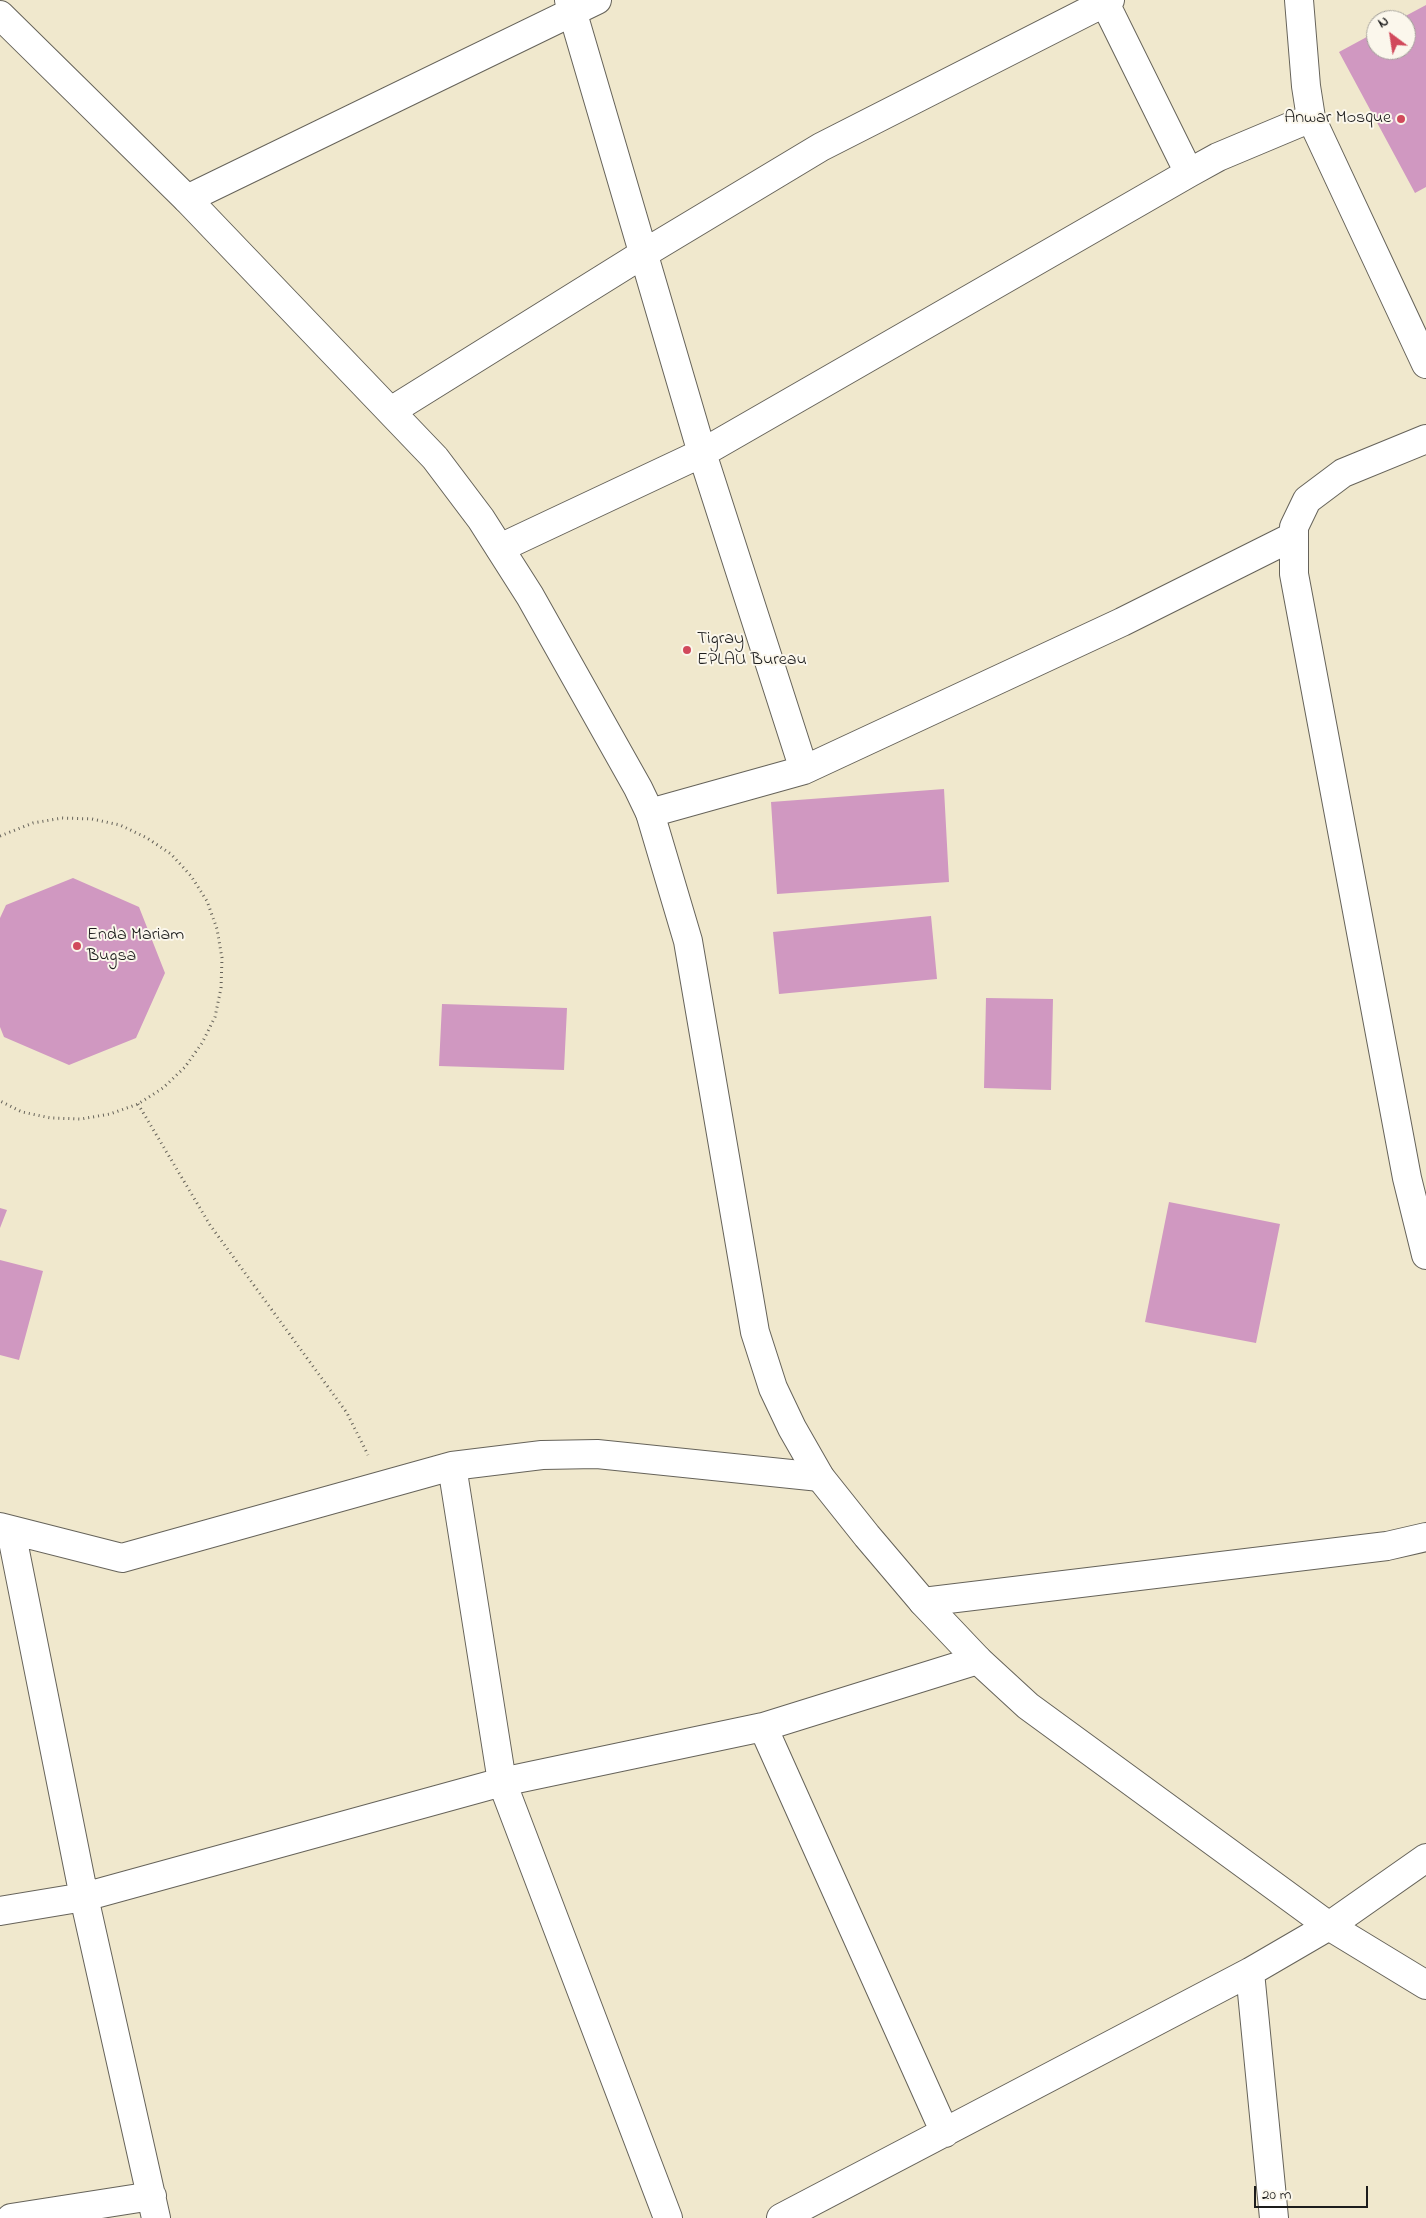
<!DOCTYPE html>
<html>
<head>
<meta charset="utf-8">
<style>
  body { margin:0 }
  #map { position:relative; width:1426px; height:2218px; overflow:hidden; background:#f0e8cd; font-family:"Indie Flower",sans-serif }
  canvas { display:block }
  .north { position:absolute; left:1366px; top:10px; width:50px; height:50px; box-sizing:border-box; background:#fbf7ec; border:1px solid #a29f99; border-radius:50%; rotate:329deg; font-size:14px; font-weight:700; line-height:20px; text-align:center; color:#1c1c1c }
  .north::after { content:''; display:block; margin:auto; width:18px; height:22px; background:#d1495b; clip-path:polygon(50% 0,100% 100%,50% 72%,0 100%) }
  .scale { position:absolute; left:1254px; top:2186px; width:114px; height:22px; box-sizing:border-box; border:2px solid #1c1c1c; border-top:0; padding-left:6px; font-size:15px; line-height:18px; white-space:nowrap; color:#1c1c1c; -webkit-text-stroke:4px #fbf7ec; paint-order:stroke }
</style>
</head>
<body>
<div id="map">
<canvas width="1426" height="2218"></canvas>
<div class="north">N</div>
<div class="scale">20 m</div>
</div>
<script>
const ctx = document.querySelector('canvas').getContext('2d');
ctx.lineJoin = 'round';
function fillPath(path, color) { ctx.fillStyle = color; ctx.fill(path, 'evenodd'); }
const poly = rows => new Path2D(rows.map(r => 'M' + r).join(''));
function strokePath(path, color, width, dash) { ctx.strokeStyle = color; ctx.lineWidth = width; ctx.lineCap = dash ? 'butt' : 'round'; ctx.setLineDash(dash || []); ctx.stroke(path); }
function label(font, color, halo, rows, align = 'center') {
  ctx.font = font + ' "Indie Flower",sans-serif'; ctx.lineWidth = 4; ctx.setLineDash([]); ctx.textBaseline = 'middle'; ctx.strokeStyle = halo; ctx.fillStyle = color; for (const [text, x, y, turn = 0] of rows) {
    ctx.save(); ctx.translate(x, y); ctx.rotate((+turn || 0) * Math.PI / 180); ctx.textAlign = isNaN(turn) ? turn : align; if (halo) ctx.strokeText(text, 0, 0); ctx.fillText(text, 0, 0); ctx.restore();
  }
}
const building = poly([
  [1426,5,1426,187,1415,193,1339,52,1376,32,1376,50,1406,50,1406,20,1398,20],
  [944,789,949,882,777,894,771,802],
  [73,878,139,907,165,973,136,1038,69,1065,4,1037,0,1027,0,918,6,905],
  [931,916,937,979,779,994,773,932],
  [986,998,1053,999,1051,1090,984,1088],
  [442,1004,567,1008,564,1070,439,1066],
  [1169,1202,1280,1224,1256,1343,1145,1322],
  [0,1208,7,1210,0,1228],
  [0,1260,43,1271,19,1360,0,1355]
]);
const path = poly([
  [0,836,33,823,62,818,92,819,120,825,147,838,171,854,191,876,207,901,217,929,222,958,221,988,215,1017,202,1043,185,1067,163,1088,138,1104,110,1114,81,1119,51,1118,22,1112,0,1101],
  [138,1104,210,1225,347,1413,368,1455]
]);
const minor = poly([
  [569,0,702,453,804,770],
  [1299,0,1306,86,1311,118,1426,364],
  [1105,3,1189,173],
  [187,199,597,0],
  [391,411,643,254,821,147,1110,0],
  [1426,439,1343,473,1307,500,1294,527,1294,574,1407,1178,1426,1255],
  [500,548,702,453,1189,173,1218,157,1311,118],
  [650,813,804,770,1122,622,1294,536],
  [452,1466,502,1782,668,2218],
  [0,1527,122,1558,452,1466,542,1455,597,1454,820,1477],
  [11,1531,84,1897,156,2218],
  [923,1602,1387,1546,1426,1537],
  [763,1727,945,2133],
  [0,1911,84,1897,502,1782,763,1727,978,1660],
  [1250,1972,1274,2218],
  [11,2218,152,2196],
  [781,2218,1250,1972,1329,1926,1426,1858]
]);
const tertiary = poly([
  [0,15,187,199,435,458,481,519,530,596,638,788,650,813,688,941,755,1332,773,1388,792,1428,820,1477,867,1536,923,1602,978,1660,1028,1706,1329,1926,1426,1985]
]);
const markers = [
  [1401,119,5,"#d1495b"],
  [687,650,5,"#d1495b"],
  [77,946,5,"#d1495b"]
];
const poiNames = [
  ["Anwar Mosque",1391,119,"right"],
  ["Tigray",697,640],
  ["EPLAU Bureau",697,661],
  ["Enda Mariam",87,936],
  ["Bugsa",87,957]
];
fillPath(building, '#d098c1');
strokePath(minor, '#66635a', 30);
strokePath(tertiary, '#66635a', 30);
strokePath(path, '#66635a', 3, [1, 4]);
strokePath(minor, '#fff', 28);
strokePath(tertiary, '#fff', 28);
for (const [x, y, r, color] of markers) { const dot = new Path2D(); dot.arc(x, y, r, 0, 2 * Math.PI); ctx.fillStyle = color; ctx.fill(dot); strokePath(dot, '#fbf7ec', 2); }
label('18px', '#1c1c1c', '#fbf7ec', poiNames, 'left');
</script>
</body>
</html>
